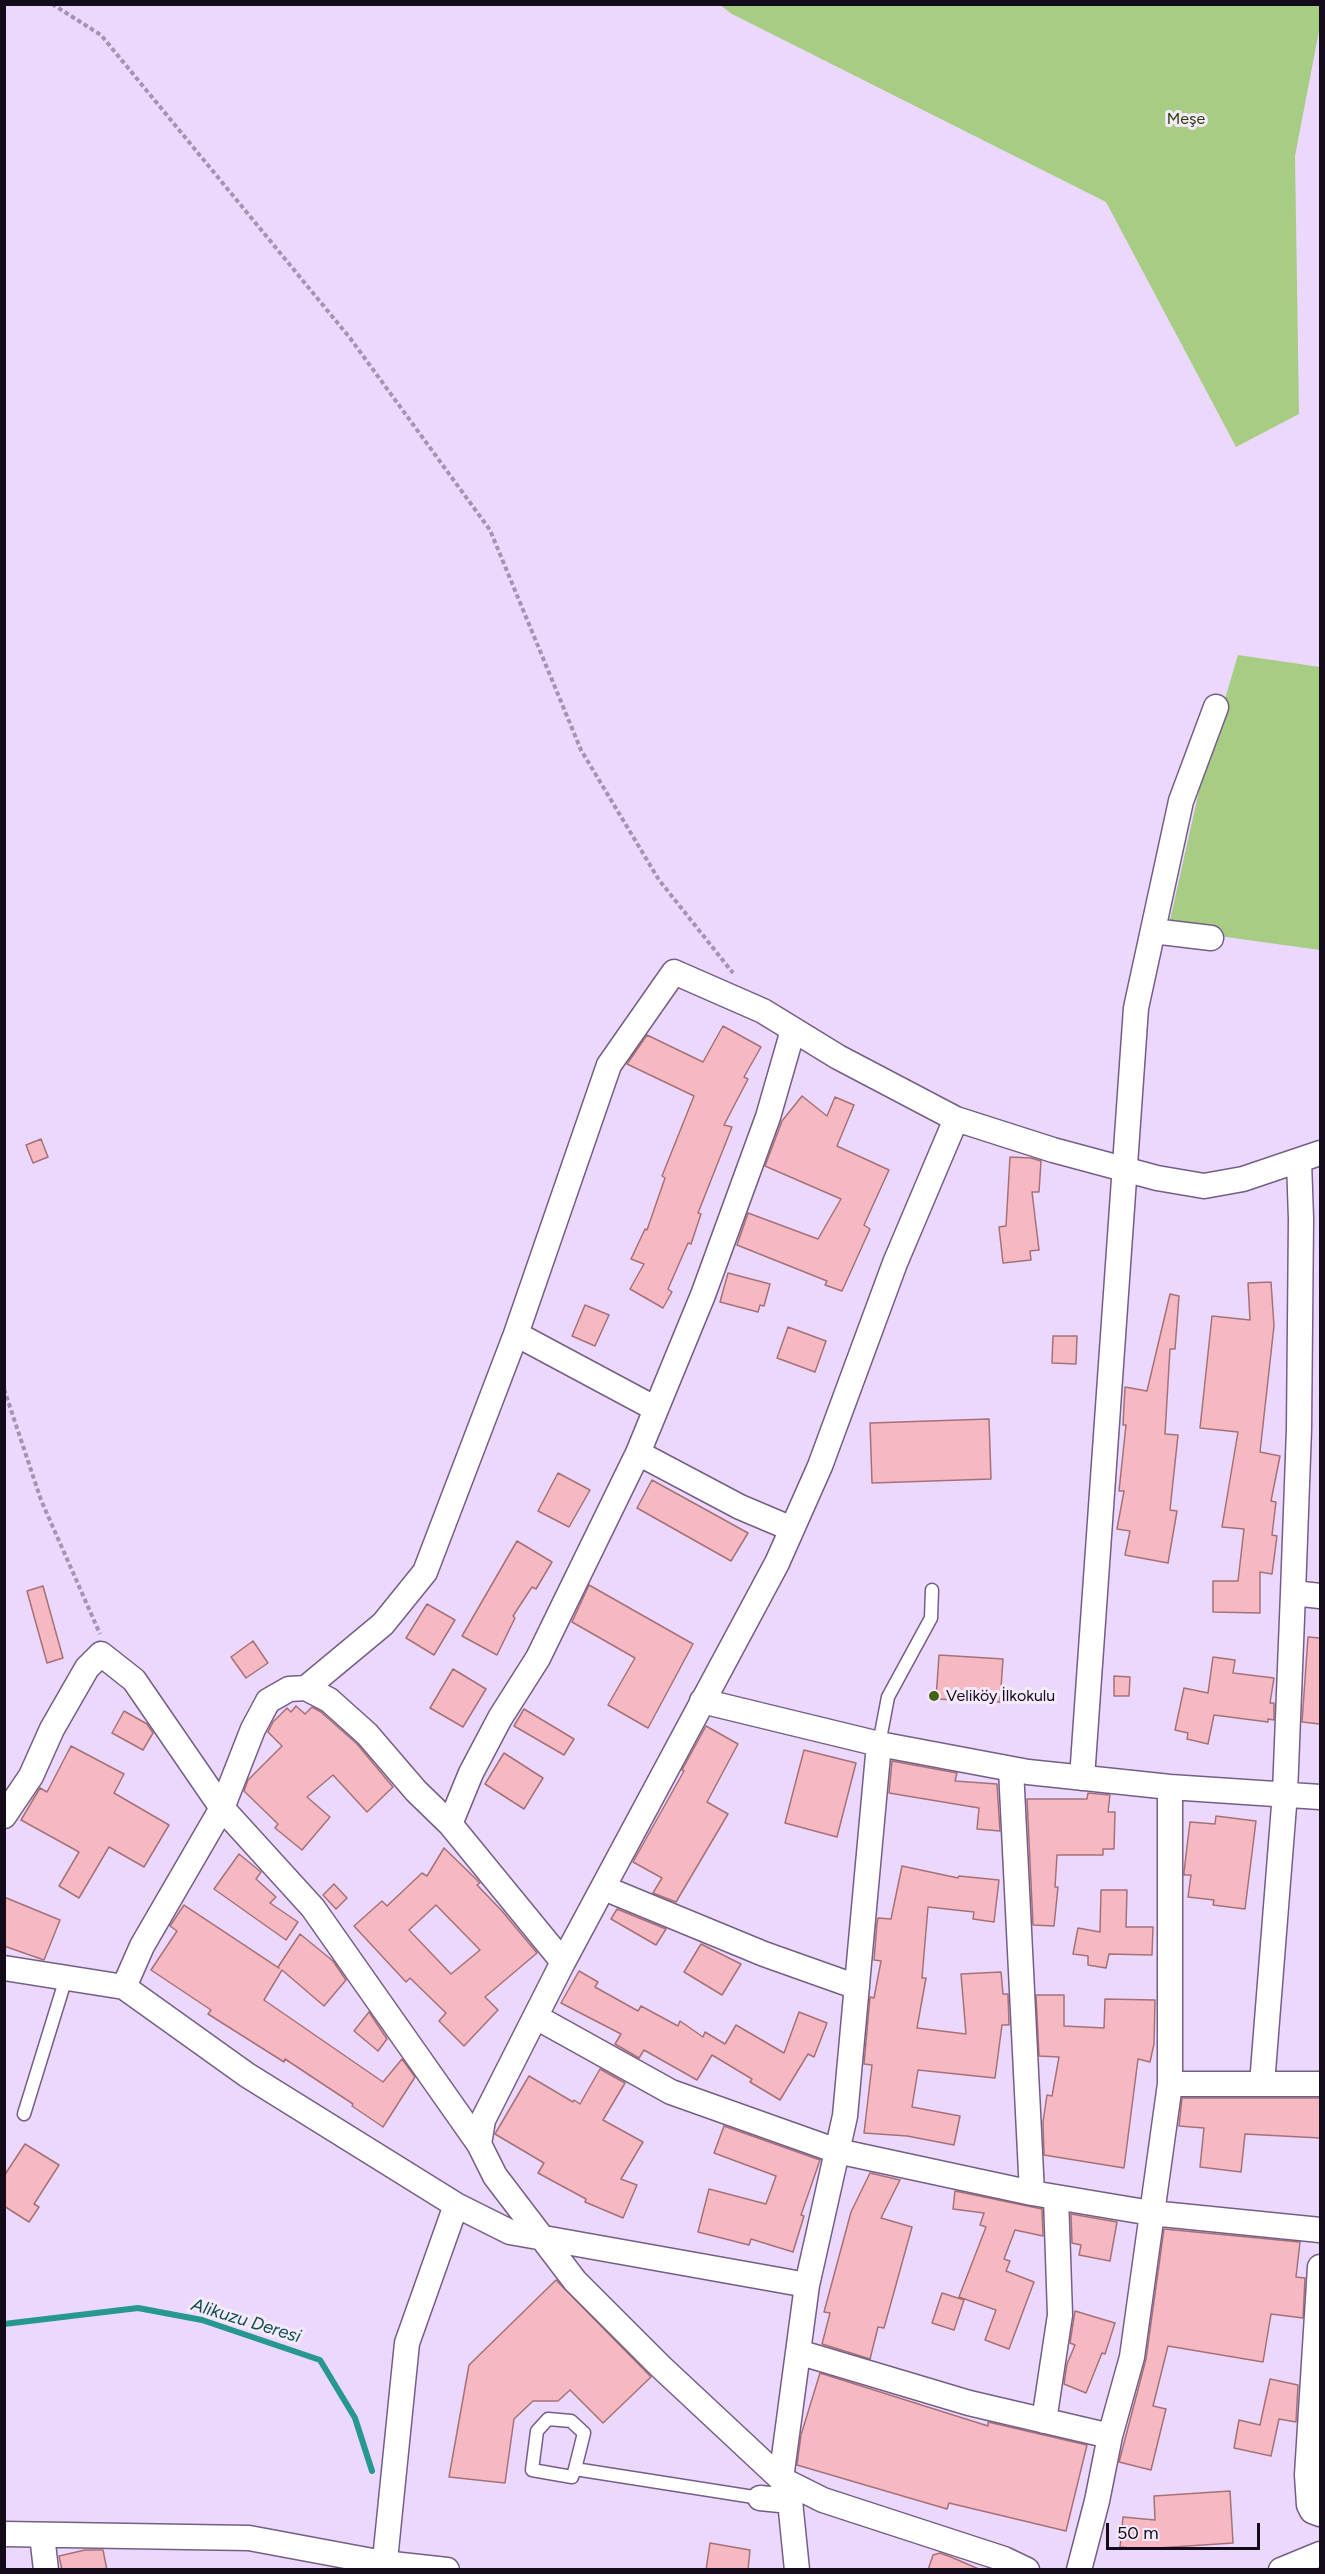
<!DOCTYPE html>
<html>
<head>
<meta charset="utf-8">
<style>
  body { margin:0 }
  #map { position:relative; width:1325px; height:2574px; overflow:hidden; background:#edd8fd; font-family:Figtree,sans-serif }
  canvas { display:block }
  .frame { position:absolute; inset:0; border:6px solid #140b1a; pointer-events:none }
  .scale { position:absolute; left:1106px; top:2523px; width:154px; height:27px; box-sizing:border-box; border:3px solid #140b1a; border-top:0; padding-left:8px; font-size:18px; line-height:21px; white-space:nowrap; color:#140b1a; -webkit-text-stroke:4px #f4eafc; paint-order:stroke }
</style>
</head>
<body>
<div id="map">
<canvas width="1325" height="2574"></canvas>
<div class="frame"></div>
<div class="scale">50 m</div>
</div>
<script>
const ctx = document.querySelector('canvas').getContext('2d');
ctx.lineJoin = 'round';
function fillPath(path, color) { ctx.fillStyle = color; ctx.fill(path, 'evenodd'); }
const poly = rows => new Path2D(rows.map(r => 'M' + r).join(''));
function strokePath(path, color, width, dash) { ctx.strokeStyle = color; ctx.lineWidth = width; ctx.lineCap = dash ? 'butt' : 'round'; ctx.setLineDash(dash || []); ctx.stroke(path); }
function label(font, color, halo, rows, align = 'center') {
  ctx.font = font + ' Figtree,sans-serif'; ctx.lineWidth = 6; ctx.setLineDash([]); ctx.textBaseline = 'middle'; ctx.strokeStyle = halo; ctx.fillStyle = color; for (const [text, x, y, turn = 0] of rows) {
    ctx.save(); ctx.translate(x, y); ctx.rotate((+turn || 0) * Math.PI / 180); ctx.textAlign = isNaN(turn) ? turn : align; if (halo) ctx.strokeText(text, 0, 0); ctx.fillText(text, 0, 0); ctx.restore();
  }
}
const green = poly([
  [720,5,1320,5,1320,26,1295,156,1299,414,1236,447,1106,202,732,14],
  [1238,655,1320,667,1320,950,1168,929,1203,773]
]);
const stream = poly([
  [4,2324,138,2308,202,2320,320,2360,355,2418,372,2471]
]);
const building = poly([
  [723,1026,761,1047,744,1077,748,1079,724,1125,732,1127,698,1213,701,1214,691,1244,688,1243,668,1289,672,1292,663,1308,630,1289,644,1264,631,1259,645,1229,647,1230,665,1178,662,1176,694,1096,627,1064,647,1035,703,1062,723,1026],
  [802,1096,827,1116,835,1097,854,1105,837,1146,889,1170,864,1225,870,1229,842,1291,825,1285,827,1281,737,1245,748,1213,818,1239,841,1199,765,1166,782,1121,802,1096],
  [41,1139,48,1157,33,1163,26,1145,41,1139],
  [1010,1157,1031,1158,1041,1161,1039,1192,1032,1192,1039,1250,1030,1251,1031,1260,1003,1263,999,1227,1006,1226,1010,1157],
  [728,1273,770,1284,764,1306,760,1305,758,1312,720,1302,728,1273],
  [1271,1282,1274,1326,1260,1452,1280,1456,1271,1501,1276,1502,1272,1535,1277,1536,1272,1574,1260,1572,1260,1613,1213,1612,1213,1581,1238,1581,1244,1529,1222,1527,1238,1432,1200,1428,1212,1316,1250,1320,1248,1283,1271,1282],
  [1170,1294,1179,1296,1175,1349,1170,1349,1165,1434,1178,1435,1170,1510,1177,1511,1168,1563,1125,1555,1130,1531,1117,1529,1124,1491,1119,1491,1126,1425,1123,1425,1125,1387,1147,1391,1170,1294],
  [585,1305,609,1315,595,1346,572,1336,585,1305],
  [788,1327,826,1341,815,1372,777,1358,788,1327],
  [1053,1336,1077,1336,1076,1364,1052,1363,1053,1336],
  [989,1419,991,1479,872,1483,870,1423,989,1419],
  [558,1473,590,1490,569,1527,538,1511,558,1473],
  [652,1480,748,1533,731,1561,637,1508,652,1480],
  [517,1541,552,1562,536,1589,532,1587,513,1616,515,1618,497,1655,462,1636,517,1541],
  [589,1585,693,1644,648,1728,608,1705,635,1658,572,1622,589,1585],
  [43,1586,63,1658,47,1663,27,1591,43,1586],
  [427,1604,455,1620,434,1655,406,1638,427,1604],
  [1308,1637,1320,1638,1320,1724,1302,1722,1308,1637],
  [253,1641,268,1663,246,1678,231,1657,253,1641],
  [939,1655,1003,1659,1000,1702,936,1699,939,1655],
  [1213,1657,1235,1660,1233,1673,1274,1678,1270,1703,1274,1703,1274,1720,1268,1719,1268,1722,1214,1715,1208,1744,1187,1739,1188,1733,1175,1730,1184,1688,1208,1693,1213,1657],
  [453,1669,486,1689,463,1727,430,1708,453,1669],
  [1114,1676,1130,1677,1129,1696,1114,1696,1114,1676],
  [296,1706,305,1714,312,1707,321,1712,357,1744,393,1787,367,1812,333,1775,307,1797,330,1817,302,1850,275,1828,278,1824,244,1791,248,1780,282,1746,268,1732,273,1722,287,1708,291,1712,296,1706],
  [524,1709,574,1739,564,1755,514,1726,524,1709],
  [124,1711,147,1724,153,1733,143,1750,112,1733,124,1711],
  [706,1726,738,1744,707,1802,728,1814,676,1902,653,1893,662,1878,633,1862,684,1771,682,1770,706,1726],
  [71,1746,124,1774,114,1793,169,1825,144,1867,109,1847,79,1898,59,1886,79,1852,21,1820,40,1788,47,1792,71,1746],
  [804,1750,856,1763,837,1837,785,1823,804,1750],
  [504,1753,543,1778,524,1809,485,1784,504,1753],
  [892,1761,957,1773,955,1781,997,1784,1000,1831,977,1829,979,1808,889,1793,892,1761],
  [1088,1793,1110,1795,1108,1812,1115,1812,1114,1849,1103,1849,1103,1855,1057,1855,1055,1887,1058,1887,1054,1926,1033,1925,1027,1799,1087,1799,1088,1793],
  [1216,1816,1256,1821,1245,1909,1213,1905,1214,1900,1188,1897,1191,1875,1184,1875,1184,1872,1190,1822,1215,1824,1216,1816],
  [444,1848,477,1880,480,1883,477,1885,502,1911,537,1953,485,1997,498,2010,464,2046,439,2021,446,2013,410,1978,406,1982,354,1926,382,1901,387,1906,422,1873,427,1876,444,1848],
  [436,1905,480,1950,451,1974,409,1930,436,1905],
  [239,1854,261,1872,256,1879,276,1897,270,1903,298,1922,286,1940,214,1889,239,1854],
  [902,1866,958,1878,959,1876,999,1880,994,1922,973,1919,974,1912,928,1907,922,1978,926,1978,917,2028,966,2034,961,1974,1001,1972,1003,1994,1008,1994,1009,2025,1002,2025,995,2078,918,2070,912,2107,960,2116,954,2145,907,2136,864,2133,872,2065,864,2064,870,1997,874,1998,881,1961,874,1960,877,1923,878,1918,891,1919,902,1866],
  [334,1884,347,1898,336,1909,323,1895,334,1884],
  [1101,1890,1127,1890,1126,1927,1153,1927,1152,1955,1109,1954,1106,1968,1088,1965,1088,1956,1073,1954,1078,1928,1100,1932,1101,1890],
  [4,1897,60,1920,44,1960,4,1946,4,1897],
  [184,1905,279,1968,278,1967,300,1934,333,1961,346,1980,324,2006,282,1970,264,2000,383,2082,402,2059,415,2077,383,2127,352,2106,353,2104,285,2059,284,2062,208,2014,211,2010,151,1970,177,1931,170,1926,184,1905],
  [617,1909,666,1929,656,1945,611,1919,617,1909],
  [701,1944,741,1964,722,1995,684,1972,701,1944],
  [579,1971,598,1982,595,1987,638,2011,641,2006,678,2026,680,2021,703,2037,705,2032,725,2044,736,2025,784,2053,799,2012,827,2023,814,2057,808,2054,780,2100,750,2082,752,2079,712,2055,697,2080,644,2050,639,2058,615,2044,621,2034,561,2003,579,1971],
  [1036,1995,1064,1995,1064,2026,1104,2028,1105,1999,1155,2000,1154,2044,1150,2062,1138,2059,1124,2168,1044,2155,1043,2122,1047,2095,1052,2096,1059,2057,1039,2056,1036,1995],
  [369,2012,387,2039,378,2051,354,2031,369,2012],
  [600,2069,625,2083,603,2120,643,2142,621,2179,637,2185,623,2218,585,2202,586,2199,538,2173,544,2163,495,2134,529,2076,573,2102,574,2100,580,2104,600,2069],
  [1182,2098,1320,2098,1320,2138,1245,2134,1241,2172,1200,2167,1204,2128,1179,2126,1182,2098],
  [724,2126,820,2160,801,2215,804,2216,793,2252,751,2239,749,2245,698,2232,709,2189,766,2204,776,2176,714,2153,724,2126],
  [25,2144,59,2165,34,2204,39,2207,29,2222,4,2206,4,2176,25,2144],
  [870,2173,900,2180,881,2218,912,2227,884,2328,878,2327,870,2359,822,2344,830,2313,824,2312,851,2212,870,2173],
  [955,2191,1042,2209,1043,2236,1015,2230,1004,2259,1010,2261,1006,2271,1034,2282,1009,2349,985,2340,996,2310,959,2297,986,2227,980,2225,984,2213,953,2209,955,2191],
  [1071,2214,1117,2222,1110,2261,1079,2255,1081,2245,1072,2243,1071,2214],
  [1164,2229,1300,2242,1296,2277,1305,2278,1303,2318,1271,2314,1263,2362,1168,2346,1153,2406,1166,2409,1151,2470,1119,2462,1146,2359,1164,2229],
  [556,2280,651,2377,603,2423,570,2390,558,2401,533,2401,514,2419,505,2483,449,2477,469,2365,556,2280],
  [942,2293,964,2300,954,2330,932,2323,942,2293],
  [1075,2311,1115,2323,1105,2354,1102,2353,1086,2393,1064,2384,1067,2364,1075,2345,1070,2343,1075,2311],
  [820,2373,988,2426,988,2422,1087,2445,1066,2531,949,2503,947,2509,797,2465,801,2435,820,2373],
  [1270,2379,1298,2385,1296,2422,1279,2419,1271,2456,1234,2448,1239,2420,1260,2425,1270,2379],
  [1230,2491,1233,2543,1143,2549,1120,2547,1123,2517,1155,2520,1154,2496,1230,2491],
  [710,2543,750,2550,748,2570,706,2570,710,2543],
  [85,2550,103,2550,107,2570,62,2570,59,2556,85,2550],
  [940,2553,951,2557,981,2570,928,2570,933,2555,940,2553]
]);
const path = poly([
  [52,4,101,35,350,338,490,530,581,750,659,880,733,973],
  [4,1389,41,1500,100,1634]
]);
const lane = poly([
  [879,1744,888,1697,931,1618,932,1590],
  [24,2114,66,1978],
  [575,2469,572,2477,532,2470,537,2431,548,2419,571,2421,584,2433,575,2469,760,2498]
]);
const street = poly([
  [1153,931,1211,938],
  [956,1119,895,1263,820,1466,777,1563,563,1962,483,2120,479,2144,495,2176,575,2281,660,2366,781,2479,823,2500,1004,2559,1027,2570],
  [516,1334,656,1409],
  [638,1453,740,1507,792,1529],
  [1293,1593,1320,1596],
  [306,1688,383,1624,425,1572,516,1334,609,1065,674,972,763,1011,838,1057,956,1119,1053,1150,1157,1178,1204,1186,1243,1179,1320,1153],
  [702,1701,879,1744,1028,1772,1170,1787,1320,1797],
  [1011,1769,1032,2193],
  [1082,1778,1136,1008,1181,801,1216,707],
  [4,1816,31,1776,52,1729,87,1668,101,1654,134,1680,222,1808,142,1946,124,1987],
  [450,1824,471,1773,500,1718,538,1658,638,1453,703,1295,768,1117,793,1030],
  [604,1888,764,1954,857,1987],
  [4,1968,124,1987,247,2075,456,2205,510,2232,807,2285],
  [536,2017,671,2092,837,2151,1032,2193,1151,2213,1320,2230],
  [1170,2084,1320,2084],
  [1262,2084,1285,1793,1293,1593,1299,1429,1301,1219,1299,1161],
  [479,2144,313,1908,222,1808,253,1729,268,1701,289,1689,306,1688,329,1700,367,1734,416,1791,450,1824,563,1962],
  [1320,2267,1307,2475,1309,2505,1312,2511,1320,2514],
  [798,2352,969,2403,1110,2436],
  [1044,2421,1060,2315,1056,2197],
  [760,2498,790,2501],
  [4,2534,249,2538,383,2563,447,2570],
  [42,2535,46,2570],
  [384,2570,407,2343,456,2205],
  [797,2570,790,2501,781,2479,807,2285,845,2116,879,1744],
  [1079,2570,1097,2501,1110,2436,1132,2357,1170,2084,1170,1787],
  [1281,2570,1320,2554]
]);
const markers = [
  [934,1696,6,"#416217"]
];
const parkNames = [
  ["Meşe",1186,119]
];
const poiNames = [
  ["Veliköy İlkokulu",946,1696]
];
const waterNames = [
  ["Alikuzu Deresi",246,2321,17]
];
fillPath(green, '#a7cc84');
strokePath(stream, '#279791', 6);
fillPath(building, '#f7b9c1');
strokePath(building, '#a57178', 1.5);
strokePath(lane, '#755e86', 15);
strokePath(street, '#755e86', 27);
strokePath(path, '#a493b1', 4, [4.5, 3]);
strokePath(lane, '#fff', 12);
strokePath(street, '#fff', 24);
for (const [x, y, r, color] of markers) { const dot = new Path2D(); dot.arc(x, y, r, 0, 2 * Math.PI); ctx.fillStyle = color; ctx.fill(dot); strokePath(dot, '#f4eafc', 2); }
label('16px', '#284103', '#f4eafc', parkNames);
label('16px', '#140b1a', '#f4eafc', poiNames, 'left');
label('italic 18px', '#0e4d4a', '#f4eafc', waterNames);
</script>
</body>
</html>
